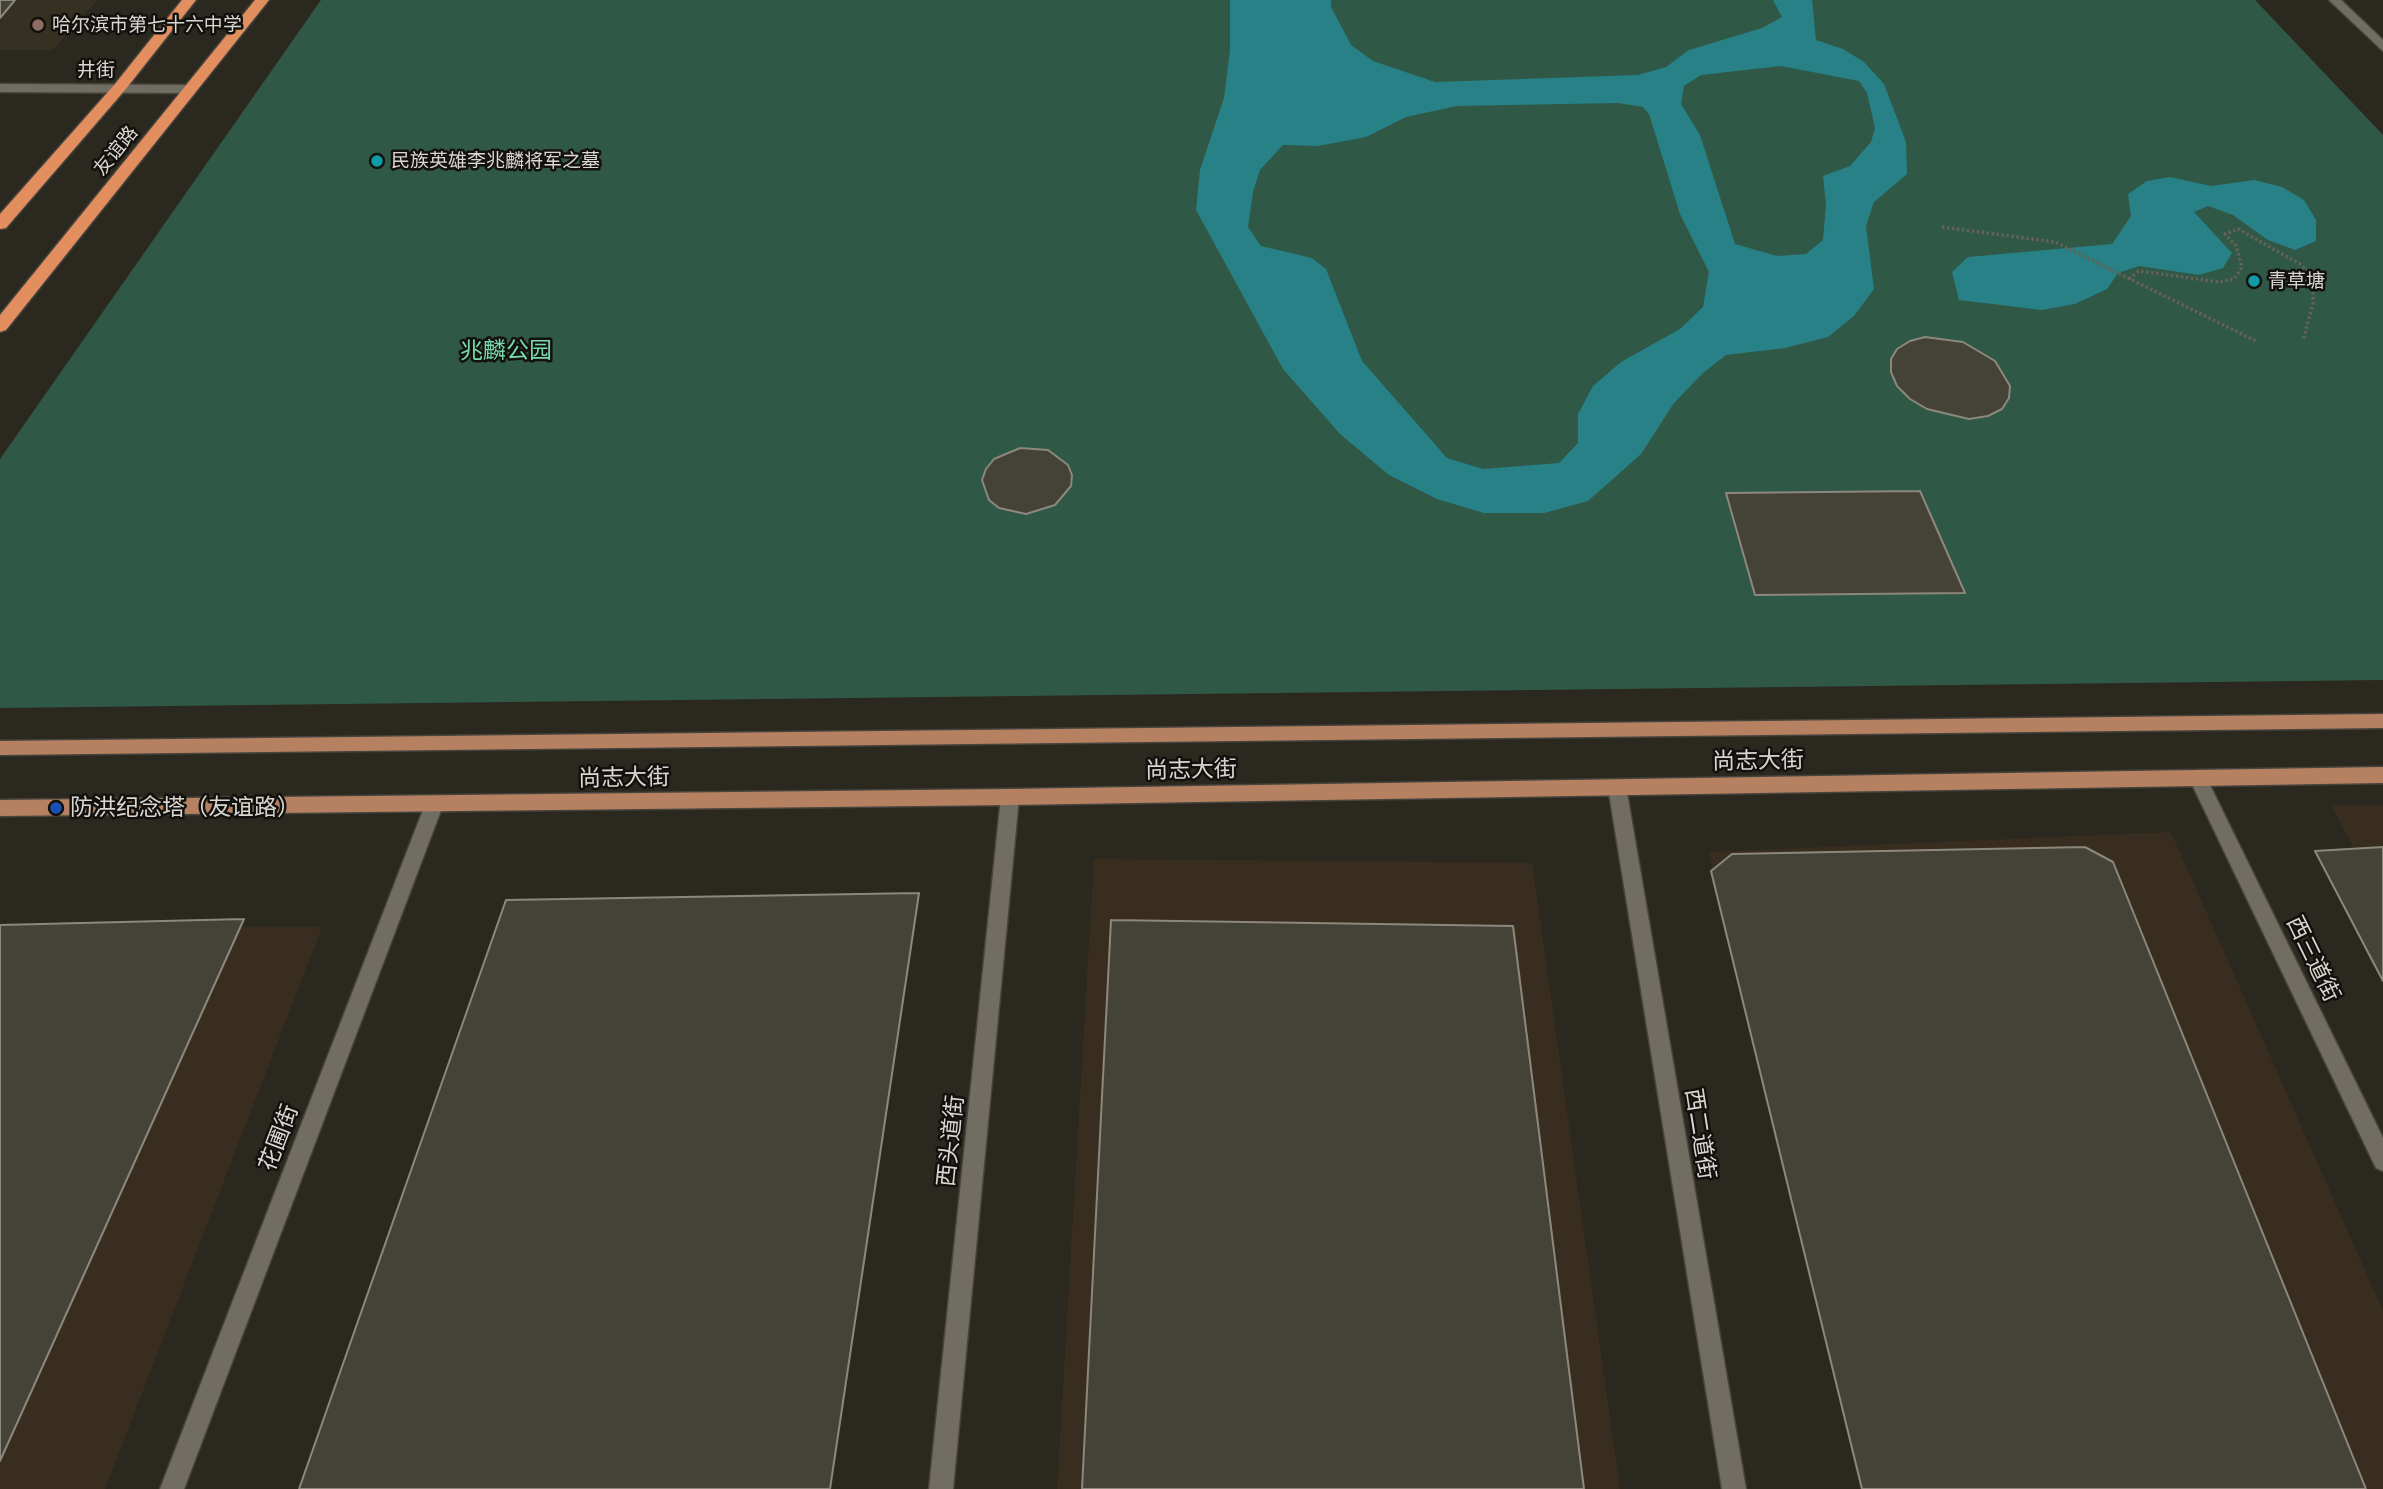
<!DOCTYPE html>
<html>
<head>
<meta charset="utf-8">
<style>
  body { margin:0 }
  canvas { display:block; background:#2b281f }
</style>
</head>
<body>
<canvas width="2383" height="1489"></canvas>
<script>
const ctx = document.querySelector('canvas').getContext('2d');
ctx.lineJoin = 'round';
function fillPath(path, color) { ctx.fillStyle = color; ctx.fill(path, 'evenodd'); }
const poly = rows => new Path2D(rows.map(r => 'M' + r).join(''));
function strokePath(path, color, width, dash) { ctx.strokeStyle = color; ctx.lineWidth = width; ctx.lineCap = dash ? 'butt' : 'round'; ctx.setLineDash(dash || []); ctx.stroke(path); }
function label(font, color, halo, rows, align = 'center') {
  ctx.font = font + ' "Public Sans","Noto Sans SC",sans-serif'; ctx.lineWidth = 5; ctx.setLineDash([]); ctx.textBaseline = 'middle'; ctx.strokeStyle = halo; ctx.fillStyle = color; for (const [text, x, y, turn = 0] of rows) {
    ctx.save(); ctx.translate(x, y); ctx.rotate((+turn || 0) * Math.PI / 180); ctx.textAlign = isNaN(turn) ? turn : align; if (halo) ctx.strokeText(text, 0, 0); ctx.fillText(text, 0, 0); ctx.restore();
  }
}
const commercial = poly([
  [2331,805,2383,805,2383,905],
  [2171,832,2383,1311,2383,1489,1860,1489,1709,852],
  [1094,859,1532,863,1620,1489,1057,1489],
  [0,926,322,927,105,1489,0,1489]
]);
const built = poly([
  [0,0,97,0,53,50,0,50]
]);
const green = poly([
  [321,0,2255,0,2383,135,2383,680,0,708,0,459]
]);
const water = poly([
  [1230,0,1331,0,1331,7,1351,45,1373,61,1435,82,1638,75,1666,67,1689,50,1762,28,1782,17,1773,0,1812,0,1816,40,1843,49,1864,62,1884,84,1906,142,1907,174,1874,202,1866,226,1874,289,1854,316,1828,337,1785,348,1726,355,1703,373,1674,403,1641,454,1588,501,1544,513,1484,513,1437,499,1389,475,1340,434,1283,369,1196,210,1200,170,1224,98,1230,51],
  [1781,66,1859,81,1867,93,1875,128,1871,142,1850,166,1823,176,1826,205,1823,240,1806,254,1777,256,1735,244,1700,135,1681,104,1684,86,1701,75],
  [1618,103,1643,107,1649,114,1680,214,1709,272,1703,307,1680,329,1621,362,1593,386,1578,414,1578,443,1559,463,1483,469,1447,458,1362,361,1326,269,1312,258,1261,246,1248,227,1253,192,1260,170,1283,145,1318,146,1366,137,1406,117,1457,106],
  [2170,177,2211,186,2254,180,2282,187,2304,200,2316,220,2316,241,2295,250,2268,240,2233,215,2208,206,2194,212,2232,253,2223,268,2199,275,2139,266,2118,273,2107,289,2075,304,2042,310,1959,300,1952,272,1968,257,2112,244,2131,216,2128,194,2147,181]
]);
const building = poly([
  [0,0,15,0,0,18,0,0],
  [1925,337,1963,342,1995,361,2010,386,2009,398,2002,409,1988,416,1969,419,1927,409,1910,399,1897,386,1891,372,1891,359,1897,349,1910,341,1925,337],
  [1020,448,1048,450,1068,465,1072,475,1071,486,1055,505,1026,514,999,508,989,500,982,480,986,469,994,459,1020,448],
  [1920,491,1965,593,1755,595,1726,493,1920,491],
  [2085,847,2113,862,2366,1489,1862,1489,1711,871,1732,854,2085,847],
  [2383,847,2383,981,2315,851,2383,847],
  [919,893,830,1489,299,1489,506,900,919,893],
  [244,919,0,1461,0,925,244,919],
  [1111,920,1513,926,1584,1489,1082,1489,1111,920]
]);
const path = poly([
  [1942,227,2055,242,2258,342],
  [2129,279,2139,271,2219,282,2234,279,2242,267,2236,246,2225,234,2238,229,2300,264,2313,277,2313,303,2303,341]
]);
const street = poly([
  [2198,770,2204,773,2383,1138,2383,1171,2376,1168,2189,778,2192,773,2198,770],
  [1010,789,1016,791,1019,797,953,1489,929,1489,1001,797,1004,791,1010,789],
  [434,797,440,799,443,805,184,1489,160,1489,425,805,428,799,434,797]
]);
const secondary = poly([
  [2329,0,2341,0,2383,40,2383,51,2329,0],
  [0,84,191,85,197,89,191,93,0,92,0,84],
  [1617,779,1623,782,1626,787,1746,1489,1722,1489,1608,787,1611,782,1617,779]
]);
const primary = poly([
  [2383,714,2383,728,0,755,0,741,2383,714],
  [2383,767,2383,783,1010,805,0,816,0,800,1010,789,2383,767]
]);
const highway = poly([
  [182,0,196,0,125,90,6,228,0,229,0,214,115,84,182,0],
  [255,0,269,0,6,330,0,332,0,315,255,0]
]);
const markers = [
  [38,25,7,"#8d6e63"],
  [377,161,7,"#0f9aa8"],
  [2254,281,7,"#0f9aa8"],
  [56,808,7,"#1a4fb4"]
];
const farPoinames = [
  ["哈尔滨市第七十六中学",52,25],
  ["民族英雄李兆麟将军之墓",391,161],
  ["青草塘",2268,281]
];
const farStreetnames = [
  ["井街",96,70],
  ["友谊路",116,151,-51]
];
const parkNames = [
  ["兆麟公园",506,351]
];
const streetNames = [
  ["尚志大街",1758,761,-1],
  ["尚志大街",1191,770,-1],
  ["尚志大街",624,778,-1],
  ["西三道街",2313,959,64],
  ["西二道街",1700,1134,81],
  ["花圃街",279,1138,-69],
  ["西头道街",951,1141,-84]
];
const poiNames = [
  ["防洪纪念塔（友谊路）",70,808]
];
fillPath(commercial, '#382d1e');
fillPath(built, '#363022');
fillPath(green, '#305846');
fillPath(water, '#278186');
fillPath(building, '#454238');
strokePath(building, '#8c887d', 2);
strokePath(street, '#47443d', 3);
strokePath(secondary, '#47443d', 3);
strokePath(primary, '#47443d', 3);
strokePath(highway, '#47443d', 3);
strokePath(path, '#646159', 3.5, [2.5, 2.5]);
fillPath(street, '#716d63');
fillPath(secondary, '#716d63');
fillPath(primary, '#b58161');
fillPath(highway, '#e28e5f');
for (const [x, y, r, color] of markers) { const dot = new Path2D(); dot.arc(x, y, r, 0, 2 * Math.PI); ctx.fillStyle = color; ctx.fill(dot); strokePath(dot, '#12110d', 2.5); }
label('19px', '#dad7d2', '#12110d', farPoinames, 'left');
label('19px', '#dad7d2', '#12110d', farStreetnames);
label('23px', '#78d9ae', '#12110d', parkNames);
label('23px', '#dad7d2', '#12110d', streetNames);
label('23px', '#dad7d2', '#12110d', poiNames, 'left');
</script>
</body>
</html>
